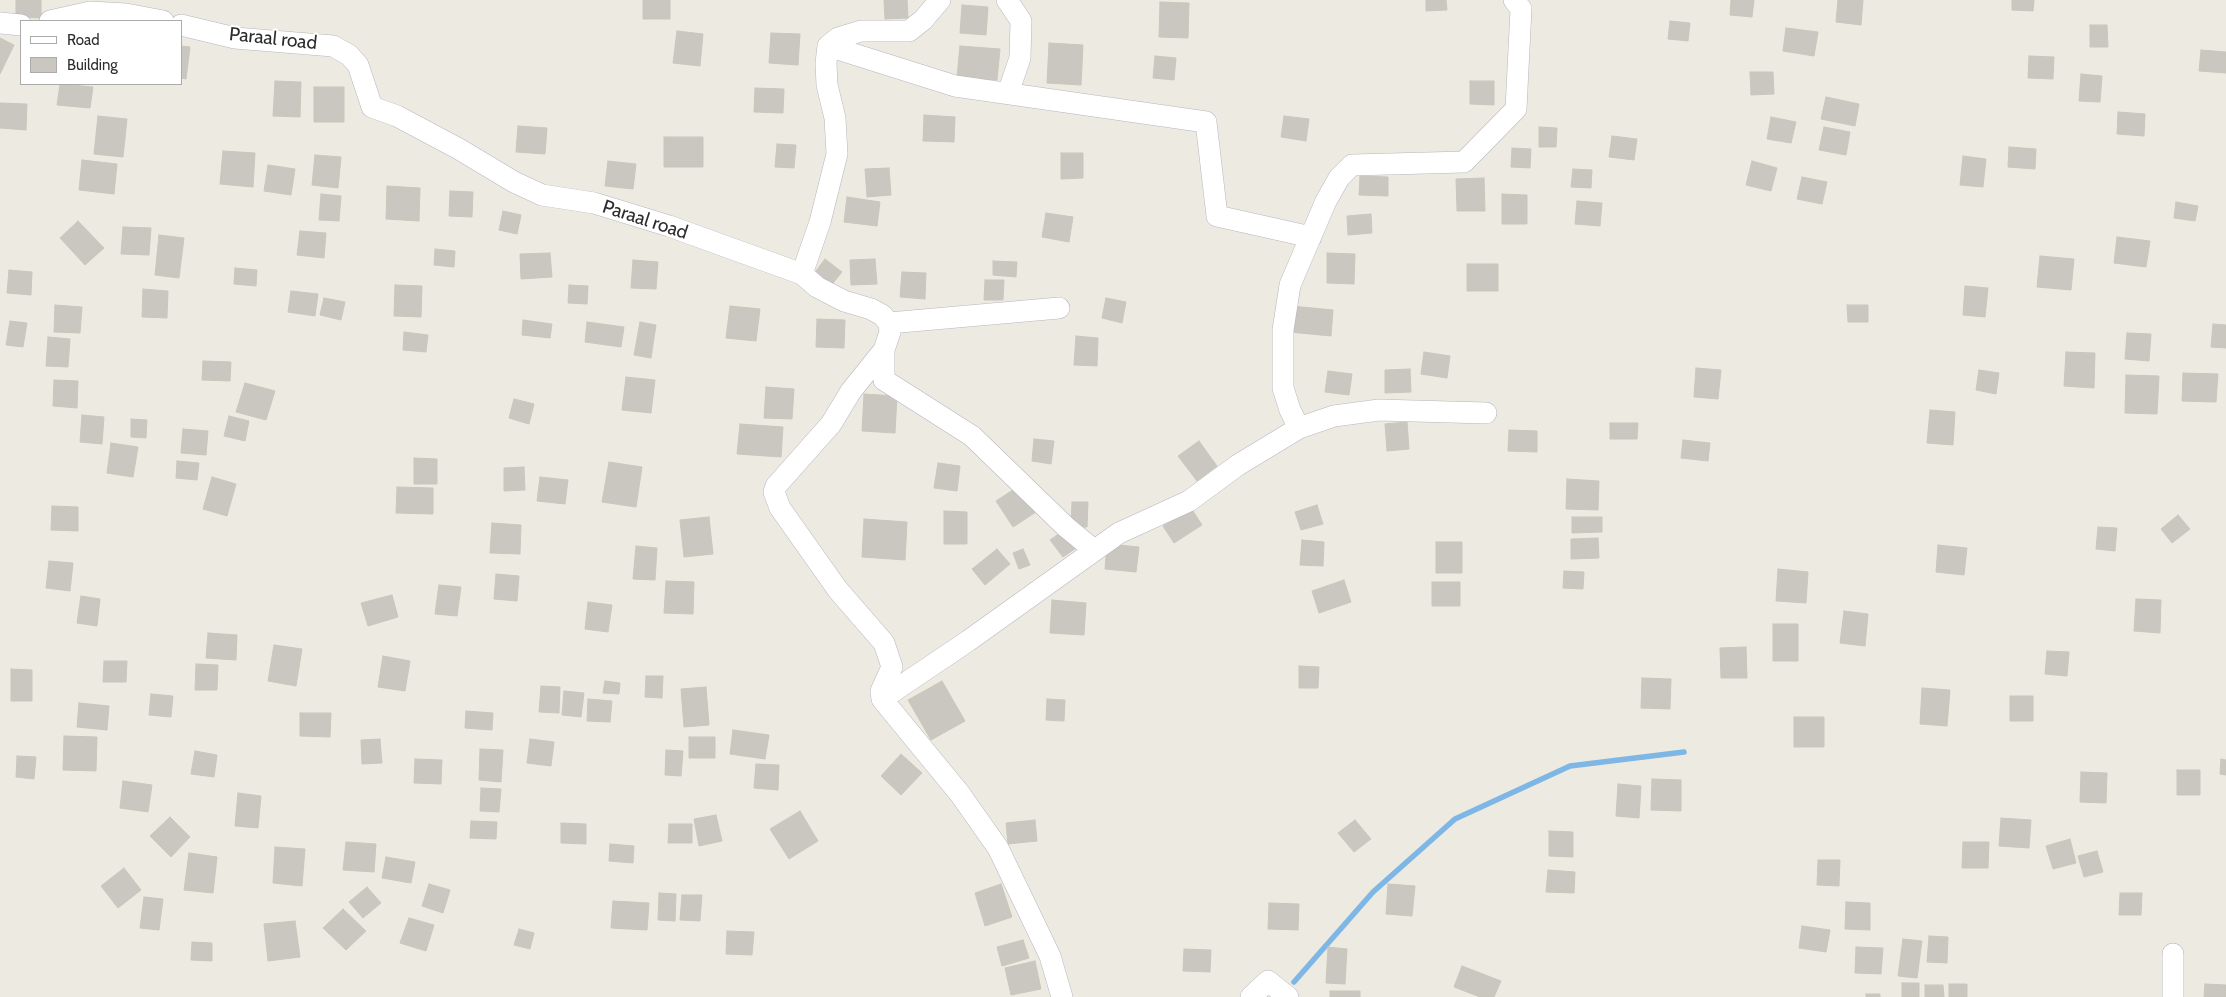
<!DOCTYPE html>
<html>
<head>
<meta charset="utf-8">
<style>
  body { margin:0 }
  #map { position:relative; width:2226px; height:997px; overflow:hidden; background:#edebe1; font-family:Cabin,sans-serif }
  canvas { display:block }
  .legend { position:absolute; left:20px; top:20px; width:162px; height:65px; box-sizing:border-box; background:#fff; border:1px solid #ababab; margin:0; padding:6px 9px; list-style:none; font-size:15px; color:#2d2d2d }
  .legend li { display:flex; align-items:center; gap:10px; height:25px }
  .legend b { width:25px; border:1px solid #ababab }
</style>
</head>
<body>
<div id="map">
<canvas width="2226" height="997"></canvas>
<ul class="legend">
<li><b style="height:6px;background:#fff"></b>Road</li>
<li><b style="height:14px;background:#c9c7c0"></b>Building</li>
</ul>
</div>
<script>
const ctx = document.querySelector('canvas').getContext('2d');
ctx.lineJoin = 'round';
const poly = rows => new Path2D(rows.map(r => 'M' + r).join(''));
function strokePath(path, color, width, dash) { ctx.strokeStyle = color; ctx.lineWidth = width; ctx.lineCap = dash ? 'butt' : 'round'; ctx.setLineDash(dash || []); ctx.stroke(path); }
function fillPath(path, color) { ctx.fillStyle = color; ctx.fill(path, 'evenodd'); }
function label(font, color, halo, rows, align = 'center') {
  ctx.font = font + ' Cabin,sans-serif'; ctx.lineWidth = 4; ctx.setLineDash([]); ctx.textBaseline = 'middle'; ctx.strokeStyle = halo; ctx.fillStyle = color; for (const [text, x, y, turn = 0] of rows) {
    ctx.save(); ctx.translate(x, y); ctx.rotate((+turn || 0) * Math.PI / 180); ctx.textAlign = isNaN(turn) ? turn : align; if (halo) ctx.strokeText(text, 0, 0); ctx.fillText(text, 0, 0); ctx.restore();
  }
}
const stream = poly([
  [1294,982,1373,892,1455,819,1570,766,1684,752]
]);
const building = poly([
  [16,0,41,0,41,18,16,17,16,0],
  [643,0,670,0,670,19,643,19,643,0],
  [884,0,907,0,908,18,885,19,884,0],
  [1426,0,1446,0,1447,10,1426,11,1426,0],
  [1731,0,1754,0,1752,17,1730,15,1731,0],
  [1838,0,1863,0,1861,25,1836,22,1838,0],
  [2012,0,2034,0,2033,11,2012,10,2012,0],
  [1160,2,1189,3,1188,38,1159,37,1160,2],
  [962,5,988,7,986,35,960,33,962,5],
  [1670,21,1690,23,1688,41,1668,39,1670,21],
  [2090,25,2107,25,2108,47,2090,47,2090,25],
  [1786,28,1818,32,1814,56,1783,51,1786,28],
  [677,31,703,34,700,66,673,63,677,31],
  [771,33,800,34,798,65,769,63,771,33],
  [0,38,14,45,0,74,0,38],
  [1049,43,1083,45,1081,85,1047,83,1049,43],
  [181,46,190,47,186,79,181,78,181,46],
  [960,46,1000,49,997,80,957,77,960,46],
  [2201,50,2226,52,2226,73,2199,71,2201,50],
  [1155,56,1176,58,1174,80,1153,78,1155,56],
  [2029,56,2054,57,2053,79,2028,78,2029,56],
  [1750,72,1773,72,1774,94,1751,95,1750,72],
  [2081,74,2102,76,2100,102,2079,101,2081,74],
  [275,81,301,82,300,117,273,116,275,81],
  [1470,81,1494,81,1494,105,1470,104,1470,81],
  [60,84,93,87,90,108,57,105,60,84],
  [314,87,344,87,344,122,314,122,314,87],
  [755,88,784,89,783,113,754,112,755,88],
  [1826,97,1859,104,1855,126,1821,119,1826,97],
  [0,103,27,104,26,130,0,128,0,103],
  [2118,112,2145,114,2144,136,2117,134,2118,112],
  [924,115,955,117,954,142,923,141,924,115],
  [98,116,127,119,123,157,94,154,98,116],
  [1284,116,1309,119,1306,141,1281,137,1284,116],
  [1771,117,1796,122,1791,143,1767,139,1771,117],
  [518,126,547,128,545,154,516,152,518,126],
  [1539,127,1557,128,1556,147,1539,147,1539,127],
  [1824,127,1850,132,1846,155,1819,150,1824,127],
  [1612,136,1637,139,1634,160,1609,157,1612,136],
  [664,137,703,137,703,167,664,167,664,137],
  [777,144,796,145,794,168,775,167,777,144],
  [2009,147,2036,149,2035,169,2008,167,2009,147],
  [1512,148,1531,149,1530,168,1511,167,1512,148],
  [223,151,255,153,253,187,220,184,223,151],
  [1061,153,1083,153,1083,178,1061,179,1061,153],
  [315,155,341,157,338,188,312,185,315,155],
  [1963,156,1986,159,1983,187,1960,185,1963,156],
  [82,160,117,164,114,194,79,190,82,160],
  [608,161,636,164,633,189,605,186,608,161],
  [1752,161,1777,168,1771,191,1746,185,1752,161],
  [268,165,295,169,291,195,264,191,268,165],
  [889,168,891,195,867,197,865,169,889,168],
  [1573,169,1592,170,1591,188,1571,187,1573,169],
  [1360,176,1388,177,1388,196,1359,195,1360,176],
  [1802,177,1827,182,1822,204,1797,199,1802,177],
  [1484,178,1485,211,1457,211,1456,179,1484,178],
  [387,186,420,188,419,221,386,219,387,186],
  [450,191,473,192,472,217,449,216,450,191],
  [321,194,341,196,339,221,319,220,321,194],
  [1502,194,1527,195,1527,224,1502,224,1502,194],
  [847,197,880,202,877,226,844,222,847,197],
  [1577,201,1602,203,1600,226,1575,224,1577,201],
  [2176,202,2198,206,2195,221,2174,218,2176,202],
  [503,211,521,215,517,234,499,230,503,211],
  [1046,213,1073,217,1069,242,1042,237,1046,213],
  [1371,214,1372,233,1348,235,1347,216,1371,214],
  [78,221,104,248,85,265,60,238,78,221],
  [123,227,151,228,149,255,121,254,123,227],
  [300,231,326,233,324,258,297,255,300,231],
  [159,235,184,238,179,278,155,275,159,235],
  [2117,237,2150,241,2146,267,2114,263,2117,237],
  [435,249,455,251,454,267,434,265,435,249],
  [550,253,552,277,521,279,520,254,550,253],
  [1327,253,1355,254,1354,284,1327,283,1327,253],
  [2040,256,2074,259,2071,290,2037,287,2040,256],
  [825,259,842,272,829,288,813,275,825,259],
  [875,259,877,284,851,285,850,260,875,259],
  [633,260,658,262,656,289,631,288,633,260],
  [993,261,1017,262,1016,277,993,275,993,261],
  [1467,264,1498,264,1498,291,1467,291,1467,264],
  [235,268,257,270,256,286,234,284,235,268],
  [9,270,32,272,31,295,7,293,9,270],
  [902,272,926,273,925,299,900,297,902,272],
  [985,280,1004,280,1003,300,984,300,985,280],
  [395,285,422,286,421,317,394,316,395,285],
  [569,285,588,286,587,304,568,303,569,285],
  [1965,286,1988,288,1985,317,1963,315,1965,286],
  [143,289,168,291,167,318,142,317,143,289],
  [291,291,318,294,315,316,288,312,291,291],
  [324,298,345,302,341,320,320,315,324,298],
  [1106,298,1126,302,1122,323,1102,318,1106,298],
  [55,305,82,307,80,333,54,332,55,305],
  [1847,305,1868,305,1868,322,1848,322,1847,305],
  [730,306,760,309,756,341,726,338,730,306],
  [1291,306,1333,310,1331,336,1289,332,1291,306],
  [817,319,845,320,844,348,816,347,817,319],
  [523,320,552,324,550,338,522,335,523,320],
  [10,321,27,323,23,347,6,345,10,321],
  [587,322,624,327,621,347,585,342,587,322],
  [640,322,656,325,651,358,634,355,640,322],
  [2213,324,2226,325,2226,348,2211,347,2213,324],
  [404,332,428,335,426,352,403,350,404,332],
  [2127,333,2151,334,2149,361,2125,359,2127,333],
  [1076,336,1098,338,1097,366,1074,365,1076,336],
  [48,337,70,339,68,367,46,366,48,337],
  [1424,352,1450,356,1447,378,1421,374,1424,352],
  [2066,352,2095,353,2094,388,2064,386,2066,352],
  [203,361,231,362,230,381,202,380,203,361],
  [1696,368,1721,370,1718,399,1694,397,1696,368],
  [1410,369,1411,392,1385,393,1385,370,1410,369],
  [1979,370,1999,373,1996,394,1976,390,1979,370],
  [1328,371,1352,374,1349,395,1325,392,1328,371],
  [2183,373,2218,374,2216,402,2182,401,2183,373],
  [2126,375,2159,376,2157,414,2125,413,2126,375],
  [626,377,655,380,651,413,622,410,626,377],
  [54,380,78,381,77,408,53,406,54,380],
  [245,383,275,391,266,420,236,412,245,383],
  [766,387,794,389,792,419,764,418,766,387],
  [864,394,897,396,895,433,862,431,864,394],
  [514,399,534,404,529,424,509,418,514,399],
  [1930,410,1955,412,1953,445,1927,443,1930,410],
  [82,415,104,417,102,444,80,442,82,415],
  [229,416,249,421,245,441,224,436,229,416],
  [131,419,147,420,146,438,131,437,131,419],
  [1407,422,1409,449,1387,451,1385,424,1407,422],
  [1610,423,1638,423,1637,439,1610,439,1610,423],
  [740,424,783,427,781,457,737,454,740,424],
  [183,429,208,431,206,455,181,453,183,429],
  [1509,430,1537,431,1537,452,1508,451,1509,430],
  [1034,439,1054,441,1051,464,1032,461,1034,439],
  [1683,440,1710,443,1708,461,1681,458,1683,440],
  [1199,441,1217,466,1197,481,1178,456,1199,441],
  [111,443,138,447,133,477,107,473,111,443],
  [414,458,437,459,437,484,414,484,414,458],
  [177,461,199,463,197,480,176,478,177,461],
  [609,462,642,467,636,507,602,502,609,462],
  [938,463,960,466,957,491,934,488,938,463],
  [524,467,525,490,504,491,504,468,524,467],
  [212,477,236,484,227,516,203,509,212,477],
  [540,477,568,480,565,504,537,501,540,477],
  [1567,479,1599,481,1598,510,1566,509,1567,479],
  [1019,486,1036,512,1013,527,996,501,1019,486],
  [397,487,433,488,433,514,396,513,397,487],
  [1072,502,1088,502,1087,527,1071,527,1072,502],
  [1317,505,1323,524,1301,530,1295,512,1317,505],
  [52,506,78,507,78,531,51,530,52,506],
  [1191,508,1202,525,1174,543,1163,526,1191,508],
  [944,511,967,512,967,544,944,544,944,511],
  [2178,515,2190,529,2172,543,2161,529,2178,515],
  [709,517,713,554,684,557,680,520,709,517],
  [1572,517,1602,517,1602,532,1572,533,1572,517],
  [864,519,907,522,905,560,862,557,864,519],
  [492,523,521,525,520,554,490,553,492,523],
  [2098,527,2117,528,2115,551,2096,549,2098,527],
  [1063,531,1076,548,1063,557,1050,540,1063,531],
  [1598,538,1599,558,1571,559,1571,539,1598,538],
  [1302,540,1324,542,1323,566,1300,565,1302,540],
  [1436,542,1462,542,1462,573,1436,573,1436,542],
  [1107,544,1139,547,1136,572,1105,569,1107,544],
  [1938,545,1967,548,1964,575,1936,572,1938,545],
  [636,546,657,548,655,580,633,579,636,546],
  [997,549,1010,564,985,585,972,569,997,549],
  [1023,549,1030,565,1019,569,1013,553,1023,549],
  [49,561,73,563,70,591,46,588,49,561],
  [1778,569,1808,572,1806,603,1776,601,1778,569],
  [1564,571,1584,572,1583,589,1563,588,1564,571],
  [496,574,519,576,517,601,494,599,496,574],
  [1344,580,1351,602,1319,613,1312,591,1344,580],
  [666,581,694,582,693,614,664,613,666,581],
  [1432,582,1460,582,1460,606,1432,606,1432,582],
  [439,585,461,587,457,616,435,614,439,585],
  [392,595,398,617,368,626,361,603,392,595],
  [81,596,100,599,97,626,77,623,81,596],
  [2136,599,2161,600,2160,633,2134,631,2136,599],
  [1052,600,1086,603,1084,635,1050,633,1052,600],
  [588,602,612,605,608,632,585,629,588,602],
  [1844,611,1868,614,1865,646,1840,643,1844,611],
  [1773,624,1798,624,1798,661,1773,661,1773,624],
  [208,633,237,635,236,660,206,658,208,633],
  [274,645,302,649,296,686,268,681,274,645],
  [1746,647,1747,678,1721,678,1720,648,1746,647],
  [2047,651,2069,652,2067,676,2045,674,2047,651],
  [383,656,410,661,405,691,378,687,383,656],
  [104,661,127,661,126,682,103,682,104,661],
  [196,664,218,665,217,690,195,690,196,664],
  [1299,666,1319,667,1318,688,1299,688,1299,666],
  [11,669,32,670,32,701,11,701,11,669],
  [646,676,663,676,662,698,645,697,646,676],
  [1642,678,1671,679,1670,709,1641,708,1642,678],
  [605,681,620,683,619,694,603,693,605,681],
  [942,681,965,721,931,740,908,700,942,681],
  [541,686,560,687,559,713,539,712,541,686],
  [706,687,709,725,684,727,681,689,706,687],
  [1922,688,1950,690,1947,726,1920,724,1922,688],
  [564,691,584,693,581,717,562,715,564,691],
  [151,694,173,696,171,717,149,715,151,694],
  [2010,696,2033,696,2033,721,2010,721,2010,696],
  [588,699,612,701,610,722,587,721,588,699],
  [1047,699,1065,700,1064,721,1046,720,1047,699],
  [79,703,109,706,107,730,77,727,79,703],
  [466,711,493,713,492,730,465,728,466,711],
  [300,713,331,713,330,737,300,736,300,713],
  [1794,717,1824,717,1824,747,1794,747,1794,717],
  [733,730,769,735,765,759,730,754,733,730],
  [64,736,97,737,96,771,63,770,64,736],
  [689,737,715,737,715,758,689,758,689,737],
  [380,739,382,763,362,764,361,740,380,739],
  [530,739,554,742,551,766,527,763,530,739],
  [480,749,503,750,501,782,479,780,480,749],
  [666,750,683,751,681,776,665,775,666,750],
  [195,751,217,755,214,777,191,774,195,751],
  [901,754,922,773,901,795,881,776,901,754],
  [17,756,36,757,34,779,16,777,17,756],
  [415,759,442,760,441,784,414,783,415,759],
  [2221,759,2226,760,2226,775,2220,774,2221,759],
  [756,764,779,765,778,790,754,788,756,764],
  [2177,770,2200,770,2200,795,2177,795,2177,770],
  [2081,772,2107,773,2106,803,2080,802,2081,772],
  [1652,779,1681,780,1681,811,1651,810,1652,779],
  [123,781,152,785,148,812,120,808,123,781],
  [1618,784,1641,786,1639,818,1616,816,1618,784],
  [481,788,501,789,499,812,480,811,481,788],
  [238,793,261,796,258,828,235,826,238,793],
  [800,811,818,841,789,859,770,829,800,811],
  [716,815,722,841,699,846,694,819,716,815],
  [170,817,190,837,171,857,150,836,170,817],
  [2001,818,2031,820,2029,848,1999,846,2001,818],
  [1035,820,1037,841,1008,844,1006,823,1035,820],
  [1355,820,1371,839,1354,852,1338,833,1355,820],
  [471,821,497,822,496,839,470,838,471,821],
  [561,823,586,824,586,844,561,843,561,823],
  [669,824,692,824,692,843,668,843,669,824],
  [1549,831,1573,832,1573,857,1549,856,1549,831],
  [2070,839,2076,863,2053,869,2046,846,2070,839],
  [346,842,376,844,374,872,343,870,346,842],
  [1963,842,1989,842,1988,868,1962,868,1963,842],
  [610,844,634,846,633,863,609,861,610,844],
  [275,847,305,849,302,886,273,883,275,847],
  [2097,851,2103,872,2084,877,2078,856,2097,851],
  [189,853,217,857,213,893,184,890,189,853],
  [386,857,415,862,411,883,382,878,386,857],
  [1818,860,1840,860,1839,886,1817,885,1818,860],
  [124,868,141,890,118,908,101,886,124,868],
  [1548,870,1575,872,1574,893,1546,892,1548,870],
  [429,884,450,890,443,913,422,906,429,884],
  [1001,884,1012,917,985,926,975,893,1001,884],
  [1388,884,1415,886,1412,916,1386,914,1388,884],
  [367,887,381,903,363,918,349,902,367,887],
  [659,893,676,894,675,921,658,920,659,893],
  [2120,893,2142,893,2141,915,2119,915,2120,893],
  [682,895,702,895,700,921,680,920,682,895],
  [144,897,163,899,159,930,140,928,144,897],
  [613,901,649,903,647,930,611,928,613,901],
  [1846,902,1870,903,1870,930,1845,929,1846,902],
  [1269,903,1299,904,1298,930,1268,929,1269,903],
  [343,909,366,931,346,950,323,928,343,909],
  [409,918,434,925,426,951,400,943,409,918],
  [295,921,300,957,268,961,264,924,295,921],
  [1802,926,1830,930,1826,952,1799,948,1802,926],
  [519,929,534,933,530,949,514,945,519,929],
  [727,931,754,932,752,955,726,954,727,931],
  [1929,936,1948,937,1947,963,1927,962,1929,936],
  [1903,939,1922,941,1917,978,1898,976,1903,939],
  [1023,940,1029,958,1002,966,997,947,1023,940],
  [192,942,212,943,212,961,191,960,192,942],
  [1328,947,1347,949,1345,984,1326,983,1328,947],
  [1856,947,1883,948,1881,974,1855,973,1856,947],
  [1184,949,1211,950,1210,972,1183,971,1184,949],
  [1035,961,1041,989,1011,995,1005,968,1035,961],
  [1462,966,1501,981,1494,997,1480,997,1454,987,1462,966],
  [1902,983,1919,983,1919,997,1902,997,1902,983],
  [1949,984,1967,984,1967,997,1949,997,1949,984],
  [2205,984,2226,985,2226,997,2204,997,2205,984],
  [1925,985,1943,985,1944,997,1925,997,1925,985],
  [1330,991,1360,991,1360,997,1330,997,1330,991],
  [1866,994,1880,994,1880,997,1866,997,1866,994]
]);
const street = poly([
  [1007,0,1021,21,1020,58,1008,93],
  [50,21,90,12,126,14,163,21],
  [0,23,21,25],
  [181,25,235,38,333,46,349,55,358,65,372,107,397,116,459,149,514,182,542,195,594,203,669,226,802,274,817,287,844,301,871,309,882,315,889,323,890,332,884,350,851,391,831,424,776,486,774,492,780,508,838,590,884,643,892,667,881,691,882,699,960,794,998,848,1050,956,1062,997],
  [828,46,955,86,1206,122,1217,216,1311,237],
  [802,274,820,222,837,154,835,118,827,85,826,63,828,46,838,38,861,31,909,31,923,20,940,0],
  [889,323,1059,308],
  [884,350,884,380,972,436,1066,527,1094,550],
  [1299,428,1290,410,1283,388,1283,330,1290,285,1326,201,1339,178,1352,165,1464,162,1516,109,1521,9,1514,0],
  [882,699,968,641,1119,533,1189,501,1238,465,1299,428,1334,416,1379,410,1486,413],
  [2173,954,2173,997],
  [1251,997,1268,981,1288,997]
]);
const streetNames = [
  ["Paraal road",273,39,6],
  ["Paraal road",645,220,18]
];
strokePath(stream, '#7eb6e5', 5.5);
fillPath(building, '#c9c7c0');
strokePath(building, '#c9c7bb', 1);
strokePath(street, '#b5b5bf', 22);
strokePath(street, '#fff', 21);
label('19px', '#2d2d2d', '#fff', streetNames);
</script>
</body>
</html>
